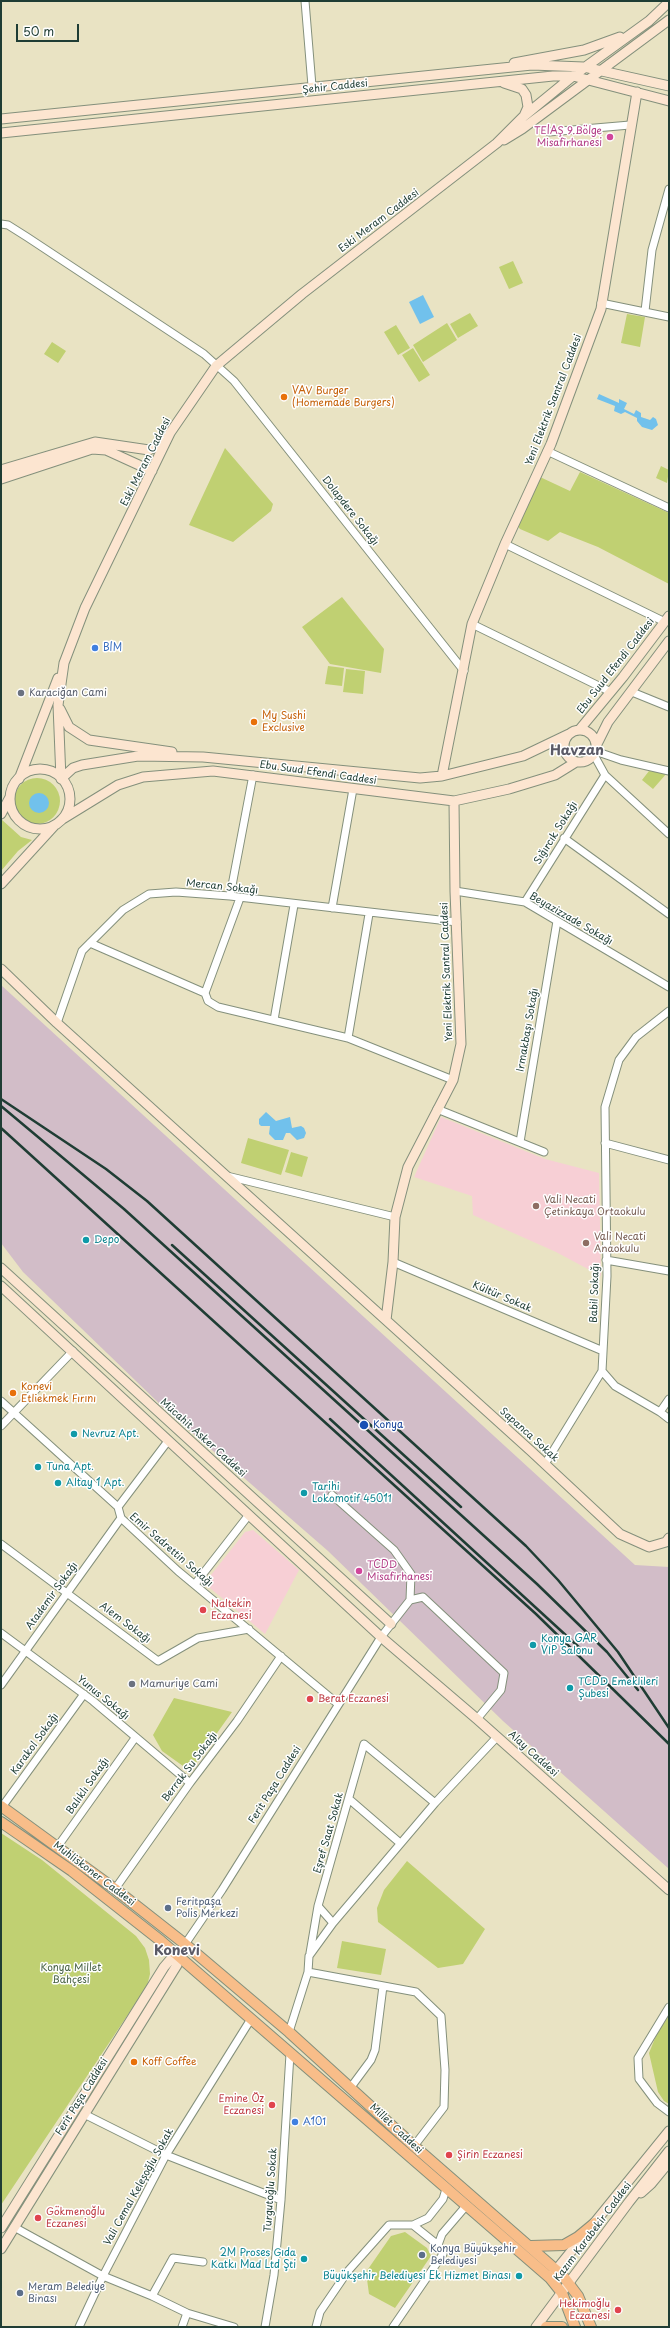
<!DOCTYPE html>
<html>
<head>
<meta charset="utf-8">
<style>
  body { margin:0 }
  #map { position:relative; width:670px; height:2328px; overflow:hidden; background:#e9e3c3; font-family:"Playpen Sans",sans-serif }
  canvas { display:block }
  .frame { position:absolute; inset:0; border:2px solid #1f3d34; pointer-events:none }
  .scale { position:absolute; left:16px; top:24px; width:63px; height:18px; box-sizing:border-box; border:2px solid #1f3d34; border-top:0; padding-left:5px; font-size:12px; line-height:14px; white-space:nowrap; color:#1f3d34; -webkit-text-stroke:3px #fff; paint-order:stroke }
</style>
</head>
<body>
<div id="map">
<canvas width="670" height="2328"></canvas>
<div class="frame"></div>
<div class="scale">50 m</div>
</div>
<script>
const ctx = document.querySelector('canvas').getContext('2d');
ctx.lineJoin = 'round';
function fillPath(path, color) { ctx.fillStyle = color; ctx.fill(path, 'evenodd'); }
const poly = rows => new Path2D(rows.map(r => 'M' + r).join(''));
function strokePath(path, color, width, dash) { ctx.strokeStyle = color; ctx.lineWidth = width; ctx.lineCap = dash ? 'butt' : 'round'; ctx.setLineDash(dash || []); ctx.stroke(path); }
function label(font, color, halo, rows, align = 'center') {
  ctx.font = font + ' "Playpen Sans",sans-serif'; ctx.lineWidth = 3; ctx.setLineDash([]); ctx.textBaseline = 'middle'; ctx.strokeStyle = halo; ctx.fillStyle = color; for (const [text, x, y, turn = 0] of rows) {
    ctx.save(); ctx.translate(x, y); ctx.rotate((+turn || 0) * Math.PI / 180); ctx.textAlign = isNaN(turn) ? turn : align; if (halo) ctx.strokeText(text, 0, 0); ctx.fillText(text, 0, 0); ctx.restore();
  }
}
const built = poly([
  [441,1117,545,1159,599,1173,601,1276,556,1252,473,1215,472,1196,414,1177],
  [253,1530,299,1570,265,1634,210,1588,207,1580,245,1532]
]);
const industrial = poly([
  [1,985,635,1565,669,1567,669,1869,503,1721,328,1551,166,1410,23,1272,1,1243]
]);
const green = poly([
  [513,261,523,283,509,289,499,267],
  [470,313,478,326,458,338,450,324],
  [627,314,645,317,640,347,621,343],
  [447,323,457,340,423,362,413,345],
  [396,325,410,348,398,355,384,332],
  [52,342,66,351,58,363,44,354],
  [413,348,430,375,419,382,402,355],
  [225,448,273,504,271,511,233,542,189,525],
  [661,466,669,470,667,483,656,478],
  [580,472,669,513,669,584,598,547,560,532,548,541,520,529,517,525,540,477,570,491],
  [342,597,384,649,381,673,330,664,302,627],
  [328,666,344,668,342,686,325,684],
  [346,669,365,671,363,694,343,692],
  [649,771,667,773,653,789,642,780],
  '14 801a23 23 0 1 1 46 0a23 23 0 1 1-46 0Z',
  [1,819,21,837,32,840,18,851,1,871],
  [248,1138,289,1150,281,1175,241,1163],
  [291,1152,308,1157,302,1177,285,1172],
  [174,1698,232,1712,190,1771,162,1751,153,1735],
  [1,1833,42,1860,136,1936,145,1948,149,1960,150,1974,147,1986,1,2205],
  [407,1861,485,1929,463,1964,438,1968,378,1922,377,1908,384,1890],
  [342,1941,386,1949,381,1975,337,1968],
  [669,2016,669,2104,664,2101,658,2092,649,2053,658,2031],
  [405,2232,427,2248,431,2256,395,2308,369,2294,366,2272,391,2236]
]);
const water = poly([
  [423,295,434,317,420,324,409,302],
  [599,394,619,403,619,399,627,403,624,409,634,414,636,410,641,413,641,417,650,420,653,417,656,419,658,425,652,430,642,427,637,421,637,418,625,412,621,414,614,411,615,406,597,399],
  '29 803a10 10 0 1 1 20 0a10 10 0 1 1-20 0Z',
  [266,1112,276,1121,290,1117,292,1128,301,1126,304,1128,306,1133,304,1138,297,1140,290,1133,286,1133,283,1140,275,1140,269,1134,270,1126,261,1126,259,1124,259,1119]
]);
const street = poly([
  [305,1,312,86],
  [549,132,630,125],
  [1,224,8,225,27,237,204,354,234,381,464,671],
  [601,303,669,317],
  [645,311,652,250,669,189],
  [547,451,669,508],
  [505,544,665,622],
  [472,624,611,692],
  [632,692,669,707],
  [595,751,621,760,669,771],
  [594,755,605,775,669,834],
  [564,838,669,914],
  [455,891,525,902,669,987],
  [230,896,253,775],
  [240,898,205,993,208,1001,218,1007,348,1038,453,1080],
  [525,902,605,775],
  [332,908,353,789],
  [90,943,205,993],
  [274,1020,294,905],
  [57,1023,82,951,123,910,149,894,176,892,230,896,457,922],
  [348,1038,369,914],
  [437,1109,544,1152],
  [520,1142,557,921],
  [605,1143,669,1160],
  [227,1176,395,1217],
  [606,1260,669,1271],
  [393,1262,603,1351],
  [602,1371,615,1386,660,1412,669,1419],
  [1,1401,118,1507,121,1518,178,1571,338,1704],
  [660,1412,669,1399],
  [1,1426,73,1351],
  [545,1464,602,1371,607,1276,605,1107,619,1060,636,1037,669,1011],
  [332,1495,394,1550,411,1574,410,1600],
  [118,1507,168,1441],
  [1,1544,158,1661,198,1638,249,1629],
  [195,1584,248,1516],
  [1,1633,93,1701,190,1783],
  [1,1685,121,1518],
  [349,1799,400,1843],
  [2,1807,84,1694],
  [58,1846,135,1738],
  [115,1889,190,1783,237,1721,281,1656],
  [333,1923,318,1906,364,1744,435,1803],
  [310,1953,318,1906],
  [177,1956,222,1890,381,1637,410,1600,423,1597,504,1673,501,1690,477,1719],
  [308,1972,416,1992,441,2016,445,2070,444,2107,414,2146],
  [669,2007,638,2058,639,2079,657,2103,669,2112],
  [289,2032,308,1972,309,1956,333,1923,435,1803,497,1737],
  [351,2087,371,2060,375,2050,383,1986],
  [84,2114,166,2155,281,2200],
  [413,2225,428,2218,443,2199,446,2189],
  [14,2227,103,2276,152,2296,187,2313,234,2327],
  [152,2296,173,2258,203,2262],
  [79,2327,103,2276,166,2155,251,2019],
  [182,2327,187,2313],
  [265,2327,274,2275,281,2200,290,2054],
  [316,2327,320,2312,348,2271,389,2225,413,2225,438,2245],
  [393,2327,443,2254,438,2245,442,2234,466,2206]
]);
const secondary = poly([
  [514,63,584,50,620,37],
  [504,83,522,89,526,95,528,107,524,116],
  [1,119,532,65,584,67,669,86],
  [1,133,553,76,573,76,669,101],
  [504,140,522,129,669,20],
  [1,470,95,442,149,450,166,441],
  [1,479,92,449,106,450,152,471],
  [60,709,69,727,89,740,172,752],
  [580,729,623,677,669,616],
  '564 746a16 16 0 1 1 32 0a16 16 0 1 1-32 0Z',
  [596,746,608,722,669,641],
  '10 799a30 30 0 1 1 60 0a30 30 0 1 1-60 0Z',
  [442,776,472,624,505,544,551,444,601,309,637,92],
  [19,779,58,678],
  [61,779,58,705,64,663,85,608,170,433,216,366,302,294,497,143,523,117,573,76,649,21,669,2],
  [61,779,73,768,82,765,138,756,203,757,420,778,442,776,523,756,569,734],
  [1,814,10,797],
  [61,820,118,785,143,777,213,771,454,801,509,789,555,775,576,762],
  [1,884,54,826],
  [1,969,57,1023,532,1452,620,1534,649,1547,666,1542,669,1538],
  [1,1268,391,1624],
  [1,1286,381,1637,477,1719,669,1890],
  [386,1320,393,1262,395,1217,408,1167,453,1080,461,1044,455,891,454,801],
  [641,2193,651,2184,669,2162],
  [1,2228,164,1967,170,1960,177,1956],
  [1,2249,177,1965,177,1956],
  [552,2275,669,2131],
  [536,2327,629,2202,669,2151]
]);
const primary = poly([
  [1,1806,115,1889,185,1944,289,2032,414,2146,563,2276,578,2296,591,2327],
  [1,1822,72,1871,161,1941,550,2278,562,2293,575,2327],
  [531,2246,564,2245,578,2237,595,2223],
  [546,2327,562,2327]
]);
const rail = poly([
  [1,1099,106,1169,147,1201,526,1546,558,1580,618,1652,669,1728],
  [1,1106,124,1209,537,1584,607,1652,638,1690],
  [1,1128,536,1614,669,1744],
  [172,1245,461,1507],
  [330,1419,582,1650]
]);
const markers = [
  [610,137,4,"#d1479c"],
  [284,397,4,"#e8710a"],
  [95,648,4,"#3f7fe0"],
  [21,693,4,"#6b7280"],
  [254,722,4,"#e8710a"],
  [536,1206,4,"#8d6e63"],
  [86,1240,4,"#0f9aa8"],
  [586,1243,4,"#8d6e63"],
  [13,1393,4,"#e8710a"],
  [364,1425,5,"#1a4fb4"],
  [74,1434,4,"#0f9aa8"],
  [38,1467,4,"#0f9aa8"],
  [58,1483,4,"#0f9aa8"],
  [304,1493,4,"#0f9aa8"],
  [359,1571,4,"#d1479c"],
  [203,1610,4,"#e0444e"],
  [533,1645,4,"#0f9aa8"],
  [132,1684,4,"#6b7280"],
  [570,1688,4,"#0f9aa8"],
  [310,1699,4,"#e0444e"],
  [168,1908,4,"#5c6f8a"],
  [134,2062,4,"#e8710a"],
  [272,2105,4,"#e0444e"],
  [295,2122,4,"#3f7fe0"],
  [449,2155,4,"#e0444e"],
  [38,2218,4,"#e0444e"],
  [422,2255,4,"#5c6f8a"],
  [304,2259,4,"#0f9aa8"],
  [519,2276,4,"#0f9aa8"],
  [20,2293,4,"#5c6f8a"],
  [618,2310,4,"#e0444e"]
];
const streetNames = [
  ["Şehir Caddesi",335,87,-6],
  ["Eski Meram Caddesi",379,221,-37],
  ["Yeni Elektrik Santral Caddesi",554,400,-69],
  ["Eski Meram Caddesi",146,462,-63],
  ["Dolapdere Sokağı",350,511,52],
  ["Ebu Suud Efendi Caddesi",616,666,-52],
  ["Ebu Suud Efendi Caddesi",318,773,8],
  ["Sığırcık Sokağı",556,833,-58],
  ["Mercan Sokağı",222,887,6],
  ["Beyazizzade Sokağı",571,919,30],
  ["Yeni Elektrik Santral Caddesi",447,972,-92],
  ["Irmakbaşı Sokağı",528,1030,-80],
  ["Babil Sokağı",595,1293,-88],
  ["Kültür Sokak",502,1297,23],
  ["Sapanca Sokak",529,1435,42],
  ["Mücahit Asker Caddesi",203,1438,42],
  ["Emir Sadrettin Sokağı",171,1550,41],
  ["Atademir Sokağı",52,1596,-54],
  ["Alem Sokağı",125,1623,37],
  ["Yunus Sokağı",103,1698,39],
  ["Karakol Sokağı",35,1744,-54],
  ["Alay Caddesi",533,1754,42],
  ["Berrak Su Sokağı",190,1767,-53],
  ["Ferit Paşa Caddesi",275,1785,-58],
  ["Balıklı Sokağı",88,1786,-55],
  ["Eşref Saat Sokak",329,1833,-74],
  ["Muhliskoner Caddesi",94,1874,37],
  ["Ferit Paşa Caddesi",82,2097,-58],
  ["Millet Caddesi",396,2129,43],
  ["Vali Cemal Keleşoğlu Sokak",139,2187,-61],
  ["Turgutoğlu Sokak",271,2190,-86],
  ["Kazım Karabekir Caddesi",593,2232,-53]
];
const hotelNames = [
  ["TEİAŞ 9.Bölge",602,131],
  ["Misafirhanesi",602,143],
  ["TCDD",367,1565,"left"],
  ["Misafirhanesi",367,1577,"left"]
];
const foodNames = [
  ["VAV Burger",292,391],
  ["(Homemade Burgers)",292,403],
  ["My Sushi",262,716],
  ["Exclusive",262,728],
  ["Konevi",21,1387],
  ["Etliekmek Fırını",21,1399],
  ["Koff Coffee",142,2062]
];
const shopNames = [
  ["BİM",103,648],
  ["A101",303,2122]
];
const worshipNames = [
  ["Karaciğan Cami",29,693],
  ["Mamuriye Cami",140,1684]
];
const educationNames = [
  ["Vali Necati",544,1200],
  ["Çetinkaya Ortaokulu",544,1212],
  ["Vali Necati",594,1237],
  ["Anaokulu",594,1249]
];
const cultureNames = [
  ["Depo",94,1240],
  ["Nevruz Apt.",82,1434],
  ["Tuna Apt.",46,1467],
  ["Altay 1 Apt.",66,1483],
  ["Tarihi",312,1487],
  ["Lokomotif 45011",312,1499],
  ["Konya GAR",541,1639],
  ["VIP Salonu",541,1651],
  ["TCDD Emeklileri",578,1682],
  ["Şubesi",578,1694],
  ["2M Proses Gıda",296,2253,"right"],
  ["Katkı Mad Ltd Şti",296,2265,"right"],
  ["Büyükşehir Belediyesi Ek Hizmet Binası",511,2276,"right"]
];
const transitNames = [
  ["Konya",373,1425]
];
const healthNames = [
  ["Naltekin",211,1604],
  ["Eczanesi",211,1616],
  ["Berat Eczanesi",318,1699],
  ["Emine Öz",264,2099,"right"],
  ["Eczanesi",264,2111,"right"],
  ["Şirin Eczanesi",457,2155],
  ["Gökmenoğlu",46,2212],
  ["Eczanesi",46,2224],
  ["Hekimoğlu",610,2304,"right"],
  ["Eczanesi",610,2316,"right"]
];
const serviceNames = [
  ["Feritpaşa",176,1902],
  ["Polis Merkezi",176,1914],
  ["Konya Büyükşehir",430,2249],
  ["Belediyesi",430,2261],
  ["Meram Belediye",28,2287],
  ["Binası",28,2299]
];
const parkNames = [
  ["Konya Millet",71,1968],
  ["Bahçesi",71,1980]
];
const districtNames = [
  ["Havzan",577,751],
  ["Konevi",177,1951]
];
fillPath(built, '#f7cfd5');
fillPath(industrial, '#d2bdc8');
fillPath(green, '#c0d072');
fillPath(water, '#71c1ec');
strokePath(street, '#84907c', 9);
strokePath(secondary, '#84907c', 11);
strokePath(primary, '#84907c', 12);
strokePath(street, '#fff', 7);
strokePath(secondary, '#fce5d0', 9);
strokePath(primary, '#f8bd89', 10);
strokePath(rail, '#1f3d34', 2.5);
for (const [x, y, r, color] of markers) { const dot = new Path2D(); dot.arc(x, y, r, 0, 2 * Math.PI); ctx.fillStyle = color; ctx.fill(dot); strokePath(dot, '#fff', 1.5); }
label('10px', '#1f3d34', '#fff', streetNames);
label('10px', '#b23c85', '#fff', hotelNames, 'right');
label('10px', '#c56008', '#fff', foodNames, 'left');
label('10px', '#366cbe', '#fff', shopNames, 'left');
label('10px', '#5b616d', '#fff', worshipNames, 'left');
label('10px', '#785e54', '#fff', educationNames, 'left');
label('10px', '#0d838f', '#fff', cultureNames, 'left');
label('10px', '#164399', '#fff', transitNames, 'left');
label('10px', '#be3a42', '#fff', healthNames, 'left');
label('10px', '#4e5e75', '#fff', serviceNames, 'left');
label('10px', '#476244', '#fff', parkNames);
label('bold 14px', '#5a5a66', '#fff', districtNames);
</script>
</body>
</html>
